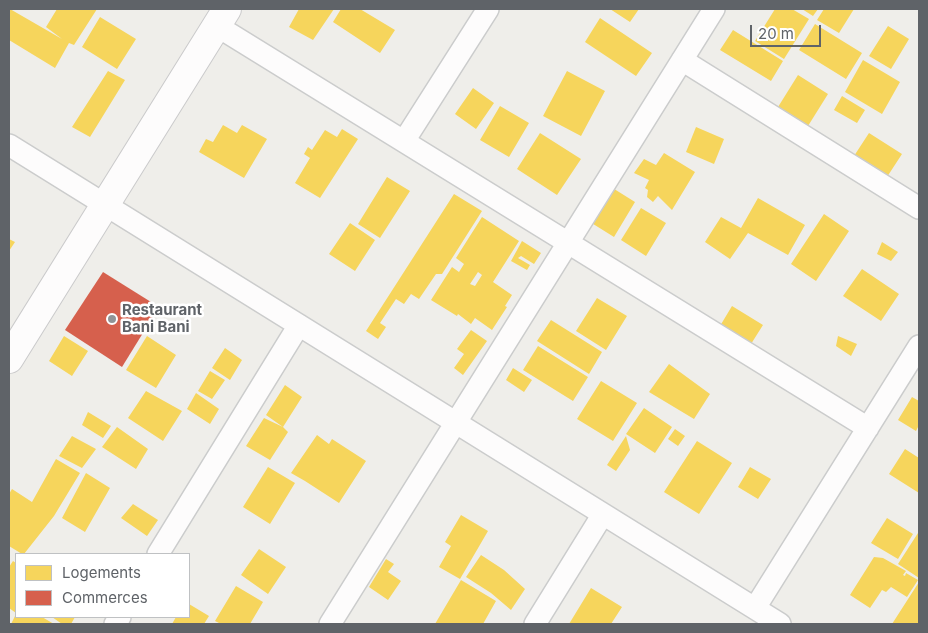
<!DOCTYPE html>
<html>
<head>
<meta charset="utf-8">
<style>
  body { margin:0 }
  #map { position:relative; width:928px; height:633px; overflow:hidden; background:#efeeea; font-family:Inter,sans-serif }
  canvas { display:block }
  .frame { position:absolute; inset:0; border:10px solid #5f6368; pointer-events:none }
  .legend { position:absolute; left:15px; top:553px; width:175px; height:65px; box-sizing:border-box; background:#fff; border:1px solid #bfc1c3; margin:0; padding:6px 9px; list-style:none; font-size:15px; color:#5f6368 }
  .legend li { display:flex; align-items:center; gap:10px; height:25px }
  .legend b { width:25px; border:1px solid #bfc1c3 }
  .scale { position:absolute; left:750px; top:25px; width:71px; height:22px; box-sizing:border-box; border:2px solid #5f6368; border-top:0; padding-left:6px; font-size:15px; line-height:18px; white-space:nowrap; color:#5f6368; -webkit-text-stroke:4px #fff; paint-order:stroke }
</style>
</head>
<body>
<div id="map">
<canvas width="928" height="633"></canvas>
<div class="frame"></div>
<ul class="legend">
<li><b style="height:14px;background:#f6d55c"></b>Logements</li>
<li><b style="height:14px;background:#d6604d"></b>Commerces</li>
</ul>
<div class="scale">20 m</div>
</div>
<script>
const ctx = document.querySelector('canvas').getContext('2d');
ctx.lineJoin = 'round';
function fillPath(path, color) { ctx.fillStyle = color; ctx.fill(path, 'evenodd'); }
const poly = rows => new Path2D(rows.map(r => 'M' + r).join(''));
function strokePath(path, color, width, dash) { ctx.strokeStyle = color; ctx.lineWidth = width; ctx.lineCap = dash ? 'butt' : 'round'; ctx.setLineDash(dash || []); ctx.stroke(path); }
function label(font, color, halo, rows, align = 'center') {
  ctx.font = font + ' Inter,sans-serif'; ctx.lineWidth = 5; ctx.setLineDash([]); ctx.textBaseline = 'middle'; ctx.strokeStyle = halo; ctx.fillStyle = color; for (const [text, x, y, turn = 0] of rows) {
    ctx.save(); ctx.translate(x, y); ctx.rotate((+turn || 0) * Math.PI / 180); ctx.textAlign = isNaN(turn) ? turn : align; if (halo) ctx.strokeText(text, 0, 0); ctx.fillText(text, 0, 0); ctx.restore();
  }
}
const homes = poly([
  [10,9,62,39,46,27,57,9,97,9,74,45,69,43,55,68,9,40],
  [299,9,334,9,313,40,289,27],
  [341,9,360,9,395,30,380,53,333,22],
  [610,9,639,9,630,22],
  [775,9,792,9,809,19,784,59,755,41],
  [802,9,818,9,813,16],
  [824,9,854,9,839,33,817,20],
  [100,17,136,39,117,69,82,47],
  [600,18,652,53,636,76,585,42],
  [815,24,862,53,846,79,799,50],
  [888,26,909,39,891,69,869,56],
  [733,30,783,61,771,81,720,50],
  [863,60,900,82,882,114,845,92],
  [108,71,125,80,90,137,72,127],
  [567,71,605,91,581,136,543,116],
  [798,75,828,94,808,126,778,107],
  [473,88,494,103,476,129,455,114],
  [842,96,865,110,857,123,834,110],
  [500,106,529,123,509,157,480,140],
  [223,125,237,133,242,125,267,139,244,178,199,152,206,139,213,142],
  [696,127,724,139,714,164,686,152],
  [342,129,358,139,320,198,295,183,310,158,304,154,308,147,312,150,325,130,337,137],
  [540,133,581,159,557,195,517,169],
  [869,133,902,154,887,177,854,156],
  [664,153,695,172,672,210,658,196,653,202,647,197,648,190,645,188,649,180,634,173,644,159,656,165],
  [387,177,410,191,380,238,358,224],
  [611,187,635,202,614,237,590,222],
  [454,194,482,211,442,274,436,274,419,299,411,294,404,304,396,299,380,323,386,327,378,339,366,331],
  [758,198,805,225,788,255,748,233,730,259,705,242,721,217,741,228],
  [641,208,666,223,646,256,621,240],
  [824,214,849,231,816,281,791,264],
  [482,217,519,241,493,282,512,295,505,306,507,307,492,330,475,318,471,324,458,314,457,316,431,300,452,267,459,272,464,264,456,258],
  [478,272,482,275,475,286,470,284],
  [350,223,375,240,355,271,329,254],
  [9,239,15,242,9,251],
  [522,241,541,253,534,264,521,256,518,258,530,265,527,270,511,261],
  [882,242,898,252,891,261,877,254],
  [862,269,899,294,881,321,843,296],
  [597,298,627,316,606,350,576,331],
  [732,306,763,325,751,344,720,326],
  [551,320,602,352,589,374,537,341],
  [471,330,487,341,463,375,454,368,464,354,457,349],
  [64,336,88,351,72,376,49,361],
  [147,336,176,355,156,388,126,370],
  [838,336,857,344,851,356,836,346],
  [538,346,588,377,573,401,523,370],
  [225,348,242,360,230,380,212,368],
  [669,364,710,394,694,419,649,392],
  [513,368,532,380,524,392,506,380],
  [210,371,225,380,212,399,198,391],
  [601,381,637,403,613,441,577,419],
  [285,385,302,397,283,427,266,415],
  [146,391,182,411,163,441,128,418],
  [196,393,219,409,210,424,187,409],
  [912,397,919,401,919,425,916,431,898,420],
  [644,408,672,427,655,453,626,434],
  [88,412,111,426,103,438,82,425],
  [264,418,283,427,288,432,270,460,246,446],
  [117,427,148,449,136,469,102,447],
  [675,429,685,436,678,446,668,439],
  [317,435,329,444,332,439,366,461,339,503,305,481,291,473],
  [72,436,96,449,82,468,59,456],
  [626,436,630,450,616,471,607,465],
  [697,441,732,463,699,514,664,492],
  [905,449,919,458,919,493,889,474],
  [56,459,80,473,54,516,24,554,22,554,9,546,9,494,12,489,32,502],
  [268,467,295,483,270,524,243,507],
  [750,467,771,479,758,499,738,487],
  [86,473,110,488,85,532,62,518],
  [133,504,158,520,147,536,121,518],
  [461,515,488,531,460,579,439,567,451,546,445,542],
  [887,518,913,534,898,559,871,543],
  [918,533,919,534,919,578,898,564],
  [259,549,286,567,268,594,241,575],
  [481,555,504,570,525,589,511,610,491,593,466,577],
  [874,557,883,558,906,571,903,575,905,576,906,573,918,580,907,597,891,587,886,592,882,590,870,608,850,595],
  [386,559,394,564,388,572,401,581,388,600,369,587],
  [13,561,16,563,16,613,9,608,9,567],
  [461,580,496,601,483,624,435,624],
  [919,582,919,624,892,624],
  [236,586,263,602,250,624,221,624,215,621],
  [591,588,622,607,611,624,569,624],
  [189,604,209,616,204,624,172,624,176,617,189,617],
  [16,614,16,617,42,617,54,624,11,624],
  [52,617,75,617,71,624,62,624]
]);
const shops = poly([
  [103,272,159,307,122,367,65,330]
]);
const street = poly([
  [217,26,868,428],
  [682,60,919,208],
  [404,141,488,9],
  [9,145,780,624],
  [158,554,299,325],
  [755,608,919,346],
  [115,624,120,617],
  [330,624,714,9],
  [535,624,603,514]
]);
const secondary = poly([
  [9,359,227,9]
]);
const markers = [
  [112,319,5,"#919496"]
];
const poiNames = [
  ["Restaurant",122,310],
  ["Bani Bani",122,327]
];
fillPath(homes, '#f6d55c');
fillPath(shops, '#d6604d');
strokePath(street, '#cbcccc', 24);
strokePath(secondary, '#cacacb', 30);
strokePath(street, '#fdfcfc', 21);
strokePath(secondary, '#fdfcfc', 28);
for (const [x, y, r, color] of markers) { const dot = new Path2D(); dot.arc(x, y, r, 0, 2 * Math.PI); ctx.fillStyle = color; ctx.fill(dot); strokePath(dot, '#fff', 2); }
label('bold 15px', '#5f6368', '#fff', poiNames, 'left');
</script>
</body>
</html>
